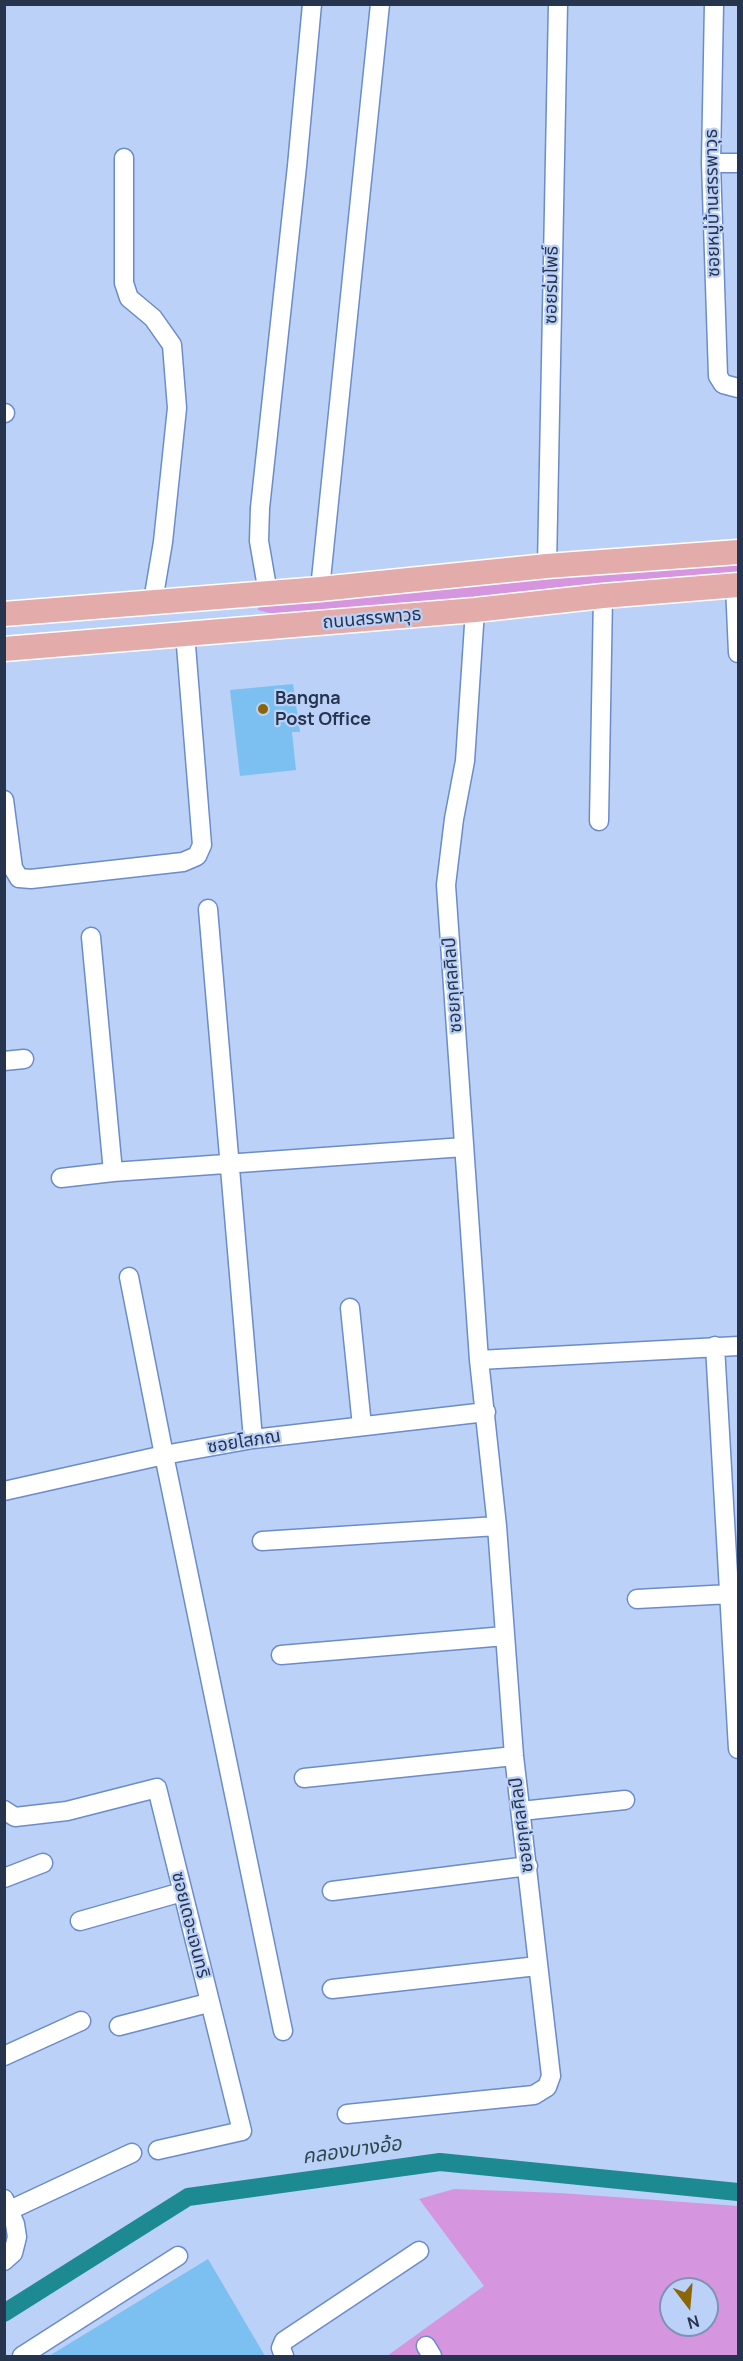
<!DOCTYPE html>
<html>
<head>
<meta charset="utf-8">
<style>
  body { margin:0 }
  #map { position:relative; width:743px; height:2361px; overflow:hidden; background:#bbd1f8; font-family:Manrope,sans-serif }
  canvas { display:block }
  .frame { position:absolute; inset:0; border:6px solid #26344e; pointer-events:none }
  .north { position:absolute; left:659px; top:2277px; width:60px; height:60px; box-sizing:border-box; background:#bbd1f8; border:2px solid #7f92b4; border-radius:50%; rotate:164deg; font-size:16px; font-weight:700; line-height:24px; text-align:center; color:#26344e }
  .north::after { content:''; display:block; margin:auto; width:21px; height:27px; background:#8c6506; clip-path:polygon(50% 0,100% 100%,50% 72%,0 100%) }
</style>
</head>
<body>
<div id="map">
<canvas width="743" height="2361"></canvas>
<div class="frame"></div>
<div class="north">N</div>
</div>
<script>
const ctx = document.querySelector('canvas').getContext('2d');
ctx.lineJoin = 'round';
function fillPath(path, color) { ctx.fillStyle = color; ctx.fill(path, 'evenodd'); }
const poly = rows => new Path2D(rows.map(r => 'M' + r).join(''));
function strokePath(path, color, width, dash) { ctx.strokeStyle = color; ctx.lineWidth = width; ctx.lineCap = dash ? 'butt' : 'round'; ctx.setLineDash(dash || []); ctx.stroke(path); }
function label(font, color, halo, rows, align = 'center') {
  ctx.font = font + ' Manrope,"Noto Sans Thai",sans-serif'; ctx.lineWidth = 4.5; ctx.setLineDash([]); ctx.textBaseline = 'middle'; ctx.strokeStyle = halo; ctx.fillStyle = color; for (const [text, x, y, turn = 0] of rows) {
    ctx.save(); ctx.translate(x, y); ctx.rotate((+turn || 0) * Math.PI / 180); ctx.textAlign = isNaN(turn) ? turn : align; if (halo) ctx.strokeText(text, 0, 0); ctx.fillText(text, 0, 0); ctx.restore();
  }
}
const green = poly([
  [738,563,738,576,273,614,258,610,258,607,270,602,544,577],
  [454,2189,560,2193,738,2206,738,2356,387,2356,484,2286,419,2199],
  [671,2289,707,2289,707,2325,671,2325]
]);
const canal = poly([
  [4,2313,188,2197,440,2162,738,2192]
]);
const building = poly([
  [293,684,300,732,292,732,296,770,240,776,230,690],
  [208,2259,265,2356,49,2356]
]);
const minor = poly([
  [714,4,711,163,718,376,723,384,738,388],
  [124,158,124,283,129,298,153,318,172,345,177,408,163,542,153,601],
  [711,163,738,163],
  [4,413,5,413],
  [547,566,558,4],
  [735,585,738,653],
  [320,589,380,4],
  [268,593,259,541,260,508,297,166,312,4],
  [4,800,13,868,19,878,31,879,183,862,197,856,202,845,185,633],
  [599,821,603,596],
  [208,909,253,1439],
  [91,937,113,1172],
  [4,1061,24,1059],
  [61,1178,113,1172,464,1147],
  [129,1277,164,1455,283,2031],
  [350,1308,362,1426],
  [715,1346,738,1749],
  [479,1360,738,1346],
  [4,1491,164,1455,253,1439,486,1412],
  [262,1541,497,1526],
  [637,1599,730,1594],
  [281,1655,505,1636],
  [304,1778,514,1756],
  [4,1810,15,1817,67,1811,157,1788,242,2131,158,2150],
  [521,1811,625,1800],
  [4,1878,43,1863],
  [332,1891,528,1866],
  [80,1921,182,1892],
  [332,1989,537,1966],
  [119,2026,208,2003],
  [4,2056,81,2021],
  [347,2114,534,2095,547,2087,551,2076,514,1756,497,1526,479,1360,446,885,454,819,465,761,475,610],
  [4,2199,15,2224,17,2237,13,2253,4,2261],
  [10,2210,132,2153],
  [426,2346,432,2356],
  [22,2356,178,2256],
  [284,2356,281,2348,284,2341,419,2251]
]);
const major = poly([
  [4,614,320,589,547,566,738,552],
  [4,649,475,610,603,596,738,585]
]);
const markers = [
  [263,709,6,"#8c6506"]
];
const streetNames = [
  ["ซอยหมู่บ้านสรรพาวุธ",713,203,-91],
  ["ซอยร่มโพธิ์",552,285,-89],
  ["ถนนสรรพาวุธ",372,619,-5],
  ["ซอยกุศลศิลป์",453,985,-94],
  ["ซอยโสภณ",244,1442,-9],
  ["ซอยกุศลศิลป์",522,1825,-97],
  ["ซอยเดอะเจนทริ",190,1925,76]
];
const poiNames = [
  ["Bangna",275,699],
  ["Post Office",275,720]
];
const waterNames = [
  ["คลองบางอ้อ",352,2151,-8]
];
fillPath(green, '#d596df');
strokePath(canal, '#1d8a92', 18);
fillPath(building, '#7cbff1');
strokePath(minor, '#6b8cc9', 21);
strokePath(major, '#fff', 27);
strokePath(minor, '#fff', 18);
strokePath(major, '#e3acab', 24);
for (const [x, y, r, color] of markers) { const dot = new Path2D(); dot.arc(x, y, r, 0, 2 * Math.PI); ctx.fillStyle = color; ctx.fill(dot); strokePath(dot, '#bbd1f8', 2); }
label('18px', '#26344e', '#bbd1f8', streetNames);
label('bold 18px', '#26344e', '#bbd1f8', poiNames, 'left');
label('italic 20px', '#2b494c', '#bbd1f8', waterNames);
</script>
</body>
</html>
